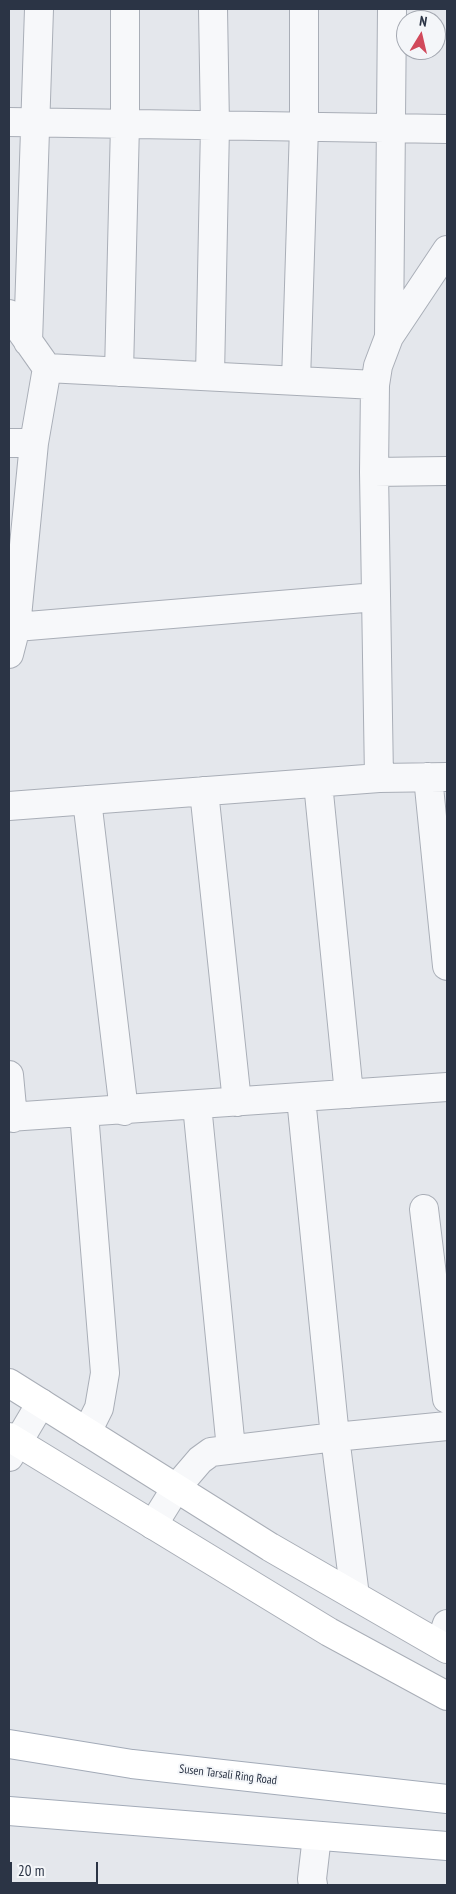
<!DOCTYPE html>
<html>
<head>
<meta charset="utf-8">
<style>
  body { margin:0 }
  #map { position:relative; width:456px; height:1894px; overflow:hidden; background:#e4e7ec; font-family:"PT Sans Narrow",sans-serif }
  canvas { display:block }
  .frame { position:absolute; inset:0; border:10px solid #2b3445; pointer-events:none }
  .north { position:absolute; left:396px; top:10px; width:50px; height:50px; box-sizing:border-box; background:#f4f6f9; border:1px solid #a4a8b1; border-radius:50%; rotate:9deg; font-size:14px; font-weight:700; line-height:20px; text-align:center; color:#2b3445 }
  .north::after { content:''; display:block; margin:auto; width:18px; height:22px; background:#d1495b; clip-path:polygon(50% 0,100% 100%,50% 72%,0 100%) }
  .scale { position:absolute; left:10px; top:1862px; width:88px; height:22px; box-sizing:border-box; border:2px solid #2b3445; border-top:0; padding-left:6px; font-size:15px; line-height:18px; white-space:nowrap; color:#2b3445; -webkit-text-stroke:4px #f4f6f9; paint-order:stroke }
</style>
</head>
<body>
<div id="map">
<canvas width="456" height="1894"></canvas>
<div class="frame"></div>
<div class="north">N</div>
<div class="scale">20 m</div>
</div>
<script>
const ctx = document.querySelector('canvas').getContext('2d');
ctx.lineJoin = 'round';
const poly = rows => new Path2D(rows.map(r => 'M' + r).join(''));
function strokePath(path, color, width, dash) { ctx.strokeStyle = color; ctx.lineWidth = width; ctx.lineCap = dash ? 'butt' : 'round'; ctx.setLineDash(dash || []); ctx.stroke(path); }
function label(font, color, halo, rows, align = 'center') {
  ctx.font = font + ' "PT Sans Narrow",sans-serif'; ctx.lineWidth = 4; ctx.setLineDash([]); ctx.textBaseline = 'middle'; ctx.strokeStyle = halo; ctx.fillStyle = color; for (const [text, x, y, turn = 0] of rows) {
    ctx.save(); ctx.translate(x, y); ctx.rotate((+turn || 0) * Math.PI / 180); ctx.textAlign = isNaN(turn) ? turn : align; if (halo) ctx.strokeText(text, 0, 0); ctx.fillText(text, 0, 0); ctx.restore();
  }
}
const street = poly([
  [9,122,447,129],
  [9,314,47,368,34,443,16,627,9,654],
  [389,337,392,9],
  [28,342,39,9],
  [47,368,375,385],
  [119,372,125,124,125,9],
  [210,376,215,126,213,9],
  [296,381,304,127,304,9],
  [9,443,34,443],
  [374,472,447,471],
  [16,627,376,597],
  [428,777,447,966],
  [379,778,374,472,375,385,378,366,389,337,447,250],
  [318,783,349,1094],
  [204,791,237,1102],
  [87,800,124,1111],
  [9,806,379,778,447,777],
  [9,1075,13,1118],
  [301,1098,335,1437,355,1596],
  [197,1105,231,1449],
  [84,1113,105,1373,99,1408,87,1432],
  [9,1117,447,1087],
  [424,1209,447,1399],
  [9,1457,41,1403],
  [153,1525,176,1488,200,1460,211,1452,335,1437,447,1426],
  [440,1644,447,1624],
  [313,1885,312,1879,317,1836]
]);
const secondary = poly([
  [9,1383,270,1547,447,1649],
  [9,1437,329,1632,447,1696]
]);
const primary = poly([
  [9,1744,132,1764,447,1799],
  [9,1811,447,1846]
]);
const streetNames = [
  ["Susen Tarsali Ring Road",228,1775,7]
];
strokePath(street, '#a9aeb7', 30);
strokePath(secondary, '#a9aeb7', 30);
strokePath(primary, '#a3abb8', 30);
strokePath(street, '#f7f8fa', 28);
strokePath(secondary, '#fff', 28);
strokePath(primary, '#fff', 28);
label('12px', '#2b3445', '#f4f6f9', streetNames);
</script>
</body>
</html>
